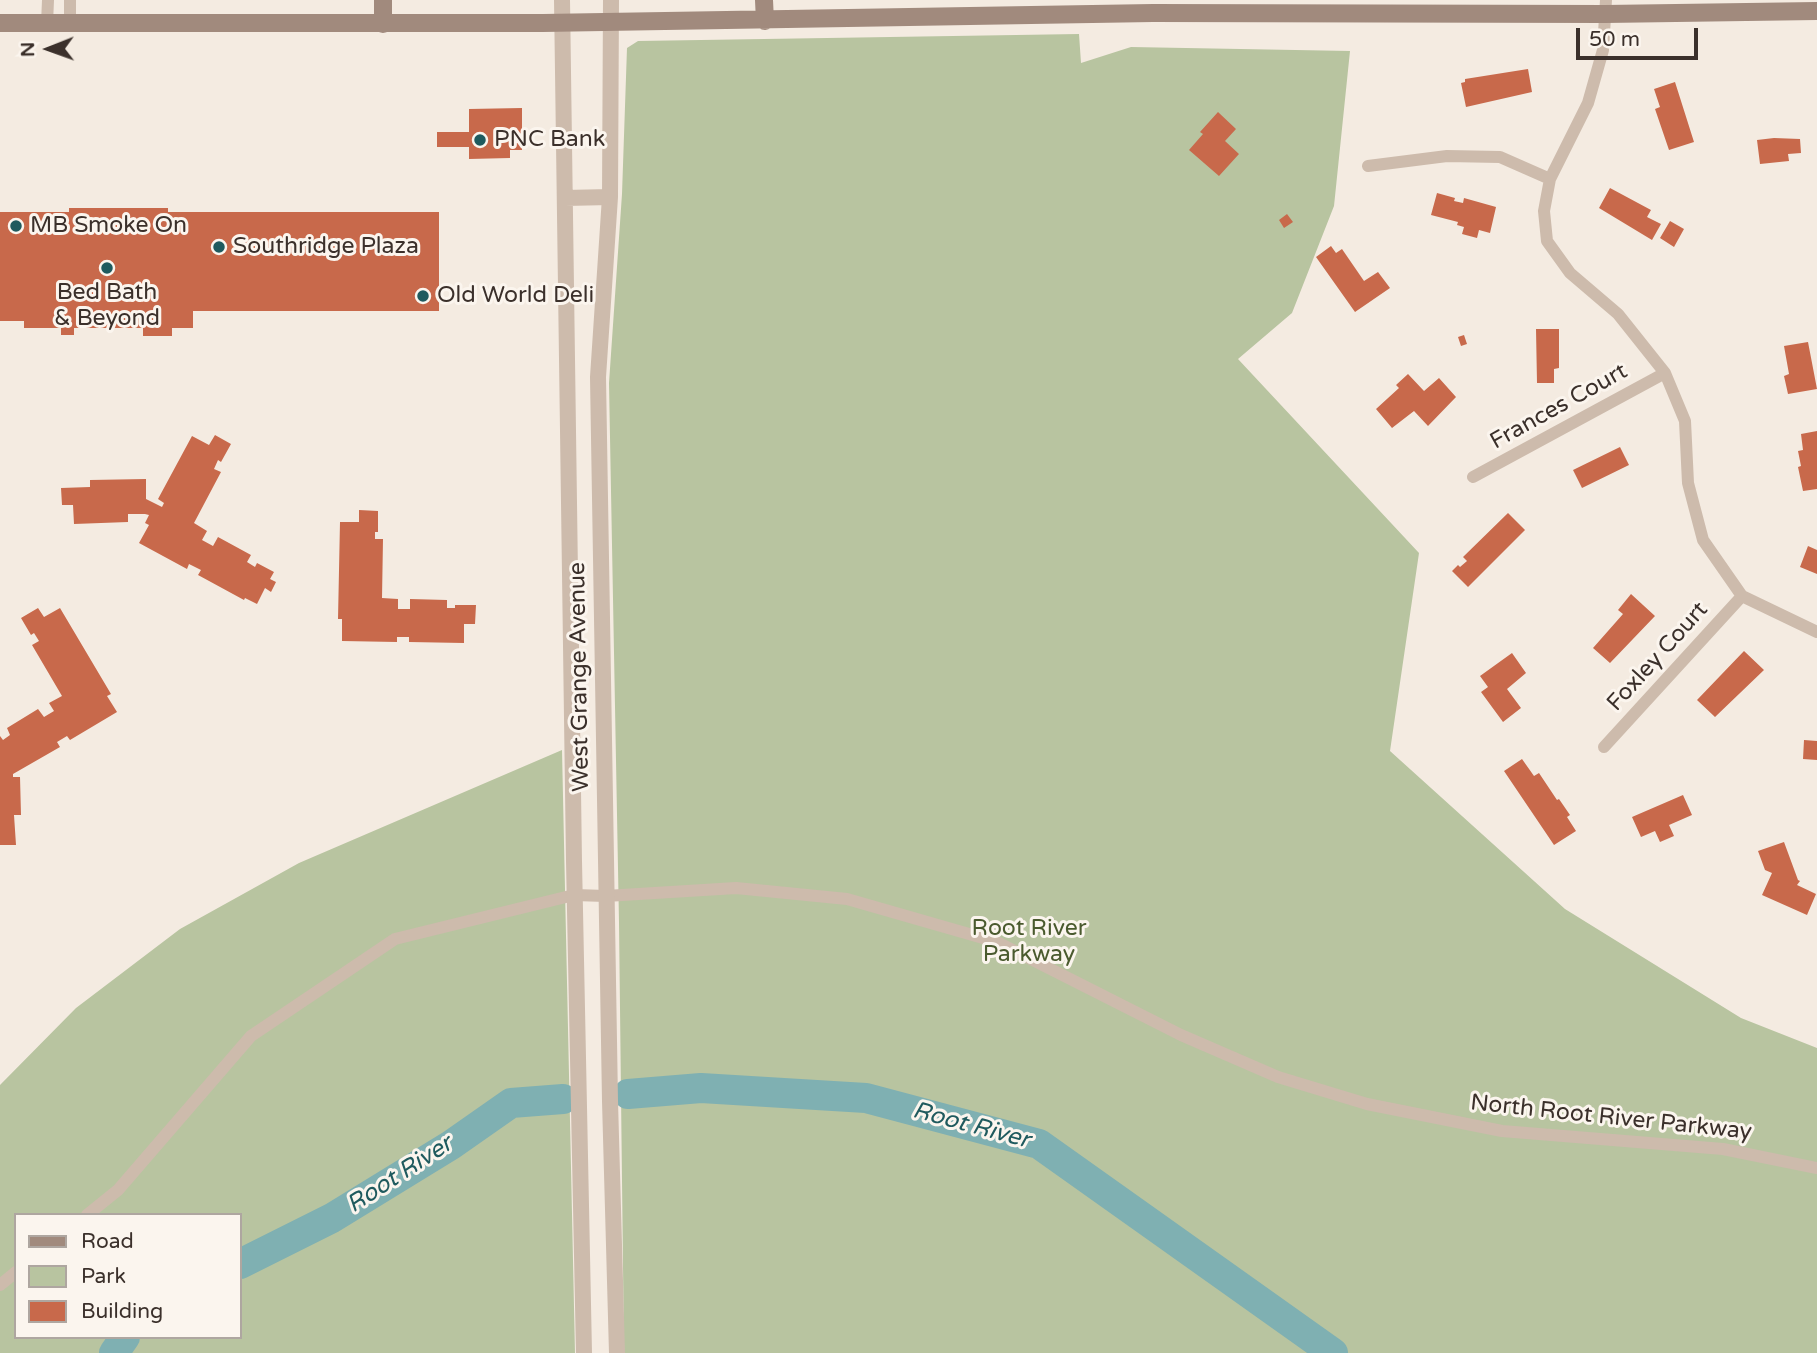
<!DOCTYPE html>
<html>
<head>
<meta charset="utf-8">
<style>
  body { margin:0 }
  #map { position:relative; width:1817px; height:1353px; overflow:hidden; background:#f4ebe1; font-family:"Varela Round",sans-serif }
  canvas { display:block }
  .legend { position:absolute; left:14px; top:1213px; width:228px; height:126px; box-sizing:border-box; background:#fbf5ee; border:2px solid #aea6a0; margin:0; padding:9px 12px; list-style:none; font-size:21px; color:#3b302b }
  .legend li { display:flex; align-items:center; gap:14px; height:35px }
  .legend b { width:35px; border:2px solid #aea6a0 }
  .north { position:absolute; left:14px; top:14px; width:70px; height:70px; -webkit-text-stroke:5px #fbf5ee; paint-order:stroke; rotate:269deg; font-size:19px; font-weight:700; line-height:28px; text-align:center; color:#3b302b }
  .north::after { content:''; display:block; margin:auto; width:24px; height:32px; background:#3b302b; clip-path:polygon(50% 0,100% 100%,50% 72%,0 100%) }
  .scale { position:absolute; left:1576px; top:28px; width:122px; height:32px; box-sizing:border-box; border:4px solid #3b302b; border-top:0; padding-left:9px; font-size:21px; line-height:24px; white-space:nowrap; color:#3b302b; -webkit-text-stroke:5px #fbf5ee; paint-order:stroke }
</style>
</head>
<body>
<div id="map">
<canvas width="1817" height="1353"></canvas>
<ul class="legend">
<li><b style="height:9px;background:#a18a7d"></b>Road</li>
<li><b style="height:19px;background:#b8c4a0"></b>Park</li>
<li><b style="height:19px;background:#c8694b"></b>Building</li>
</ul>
<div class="north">N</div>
<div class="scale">50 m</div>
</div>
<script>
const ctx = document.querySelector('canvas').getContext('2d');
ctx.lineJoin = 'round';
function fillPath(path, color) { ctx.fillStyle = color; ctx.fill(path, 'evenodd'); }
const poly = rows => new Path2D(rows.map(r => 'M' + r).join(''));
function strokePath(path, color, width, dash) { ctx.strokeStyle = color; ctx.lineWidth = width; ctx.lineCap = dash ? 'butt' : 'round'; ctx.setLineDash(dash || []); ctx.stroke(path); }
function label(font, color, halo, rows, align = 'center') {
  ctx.font = font + ' "Varela Round",sans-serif'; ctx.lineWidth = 6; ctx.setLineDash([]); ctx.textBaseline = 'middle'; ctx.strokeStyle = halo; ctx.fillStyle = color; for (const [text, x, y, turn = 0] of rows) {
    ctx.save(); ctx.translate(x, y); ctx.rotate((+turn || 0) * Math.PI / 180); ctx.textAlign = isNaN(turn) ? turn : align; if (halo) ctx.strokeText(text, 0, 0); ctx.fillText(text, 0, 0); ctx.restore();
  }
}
const green = poly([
  [1079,34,1081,63,1131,47,1350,51,1334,206,1292,313,1238,359,1419,553,1390,751,1565,909,1741,1018,1817,1048,1817,1353,624,1353,619,922,609,383,622,194,627,48,638,41],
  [562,750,575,1353,0,1353,0,1085,76,1008,180,929,299,863],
  [16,1215,240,1215,240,1337,16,1337]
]);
const river = poly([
  [628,1094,701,1088,866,1098,1039,1144,1333,1353],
  [240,1264,332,1218,451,1145,511,1103,563,1099],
  [114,1353,125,1337]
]);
const building = poly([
  [1528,69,1532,92,1466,107,1461,83,1465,82,1465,79],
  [1675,82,1694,142,1669,150,1655,109,1660,107,1654,89],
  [522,108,522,150,510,150,510,158,469,159,469,147,437,147,437,132,469,132,469,109],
  [1218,112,1236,129,1225,141,1239,154,1219,176,1189,150,1203,134,1200,132],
  [1774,138,1800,139,1801,153,1788,154,1789,161,1760,164,1757,140],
  [1610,188,1651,210,1647,217,1661,224,1652,240,1599,208],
  [1437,193,1455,198,1454,201,1463,203,1464,198,1496,207,1490,233,1479,230,1477,238,1462,234,1464,227,1457,225,1458,222,1431,215],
  [69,208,168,208,168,212,439,212,439,311,193,311,193,328,172,328,172,336,143,336,143,328,74,328,74,335,61,335,61,328,24,328,24,321,0,321,0,212,69,212],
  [1287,214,1293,222,1284,228,1279,220],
  [1670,221,1684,229,1674,247,1660,238],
  [1331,246,1336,253,1342,249,1364,281,1378,272,1390,288,1355,312,1316,257],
  [1536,329,1559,329,1559,368,1554,369,1554,383,1537,383],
  [1464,335,1467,344,1461,346,1458,337],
  [1808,342,1817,389,1788,394,1784,376,1789,374,1784,346],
  [1408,374,1424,391,1439,378,1456,397,1428,426,1414,411,1392,428,1376,409,1399,388,1396,385],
  [1817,431,1817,489,1803,491,1798,467,1801,466,1798,451,1803,450,1801,434],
  [215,435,231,444,221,462,218,460,214,469,221,472,194,523,207,531,202,540,213,546,218,537,251,555,247,562,255,567,257,563,274,572,270,579,276,582,271,592,265,588,257,604,245,598,244,600,198,575,201,570,189,564,187,569,139,543,149,525,145,523,149,515,145,514,128,514,128,522,74,524,73,505,62,505,61,488,90,487,90,480,146,479,146,499,162,507,164,503,158,499,192,436,209,445],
  [1620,447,1629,465,1582,488,1573,470],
  [359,510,378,511,378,532,375,532,375,539,383,539,382,598,398,599,398,609,410,609,410,599,447,600,447,608,455,608,455,605,476,605,475,624,464,624,464,643,409,642,409,637,397,637,397,642,342,641,342,619,338,619,340,522,359,522],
  [1508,513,1525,530,1468,587,1452,571,1458,565,1460,567,1467,561,1463,557],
  [1808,546,1817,550,1817,574,1800,567],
  [1631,594,1655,616,1610,663,1593,648,1623,614,1618,610],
  [38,608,44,617,60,608,111,694,107,696,117,712,70,740,67,736,57,742,60,747,13,774,13,777,20,777,21,815,14,815,16,845,0,845,0,736,3,740,10,735,7,728,38,709,44,717,54,711,49,703,62,696,32,645,39,641,34,633,31,635,21,618],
  [1744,651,1764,670,1715,717,1697,700],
  [1512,653,1526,673,1507,689,1521,708,1503,722,1481,692,1488,687,1480,676],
  [1804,740,1817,741,1817,760,1803,759],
  [1522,759,1534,776,1539,773,1557,800,1559,799,1570,815,1567,817,1576,831,1554,845,1504,771],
  [1683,795,1692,815,1669,825,1674,836,1660,842,1655,831,1641,837,1632,817],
  [1784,842,1798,880,1800,881,1797,885,1816,894,1807,915,1762,895,1772,873,1765,870,1758,851]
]);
const minor = poly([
  [1606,0,1603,50,1588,103,1550,179,1544,211,1547,241,1570,273,1618,314,1665,373,1685,421,1688,483,1703,540,1742,596,1817,632],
  [70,23,70,0],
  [47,24,48,0],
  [1368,166,1447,156,1500,157,1550,179],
  [1473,477,1665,373],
  [1604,747,1742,596],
  [87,1215,118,1190,251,1036,395,939,574,895,606,896,736,888,847,899,997,942,1181,1035,1278,1077,1367,1104,1502,1131,1723,1149,1817,1168],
  [0,1285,16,1272]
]);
const tertiary = poly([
  [562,0,574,861,584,1353],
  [611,0,610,197,598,377,610,1101,617,1353],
  [565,198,610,197]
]);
const secondary = poly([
  [764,0,765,21],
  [0,23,543,23,1153,13,1605,14,1817,11],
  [383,24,383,0]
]);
const markers = [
  [480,140,7,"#1f5a5e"],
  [16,226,7,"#1f5a5e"],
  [219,247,7,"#1f5a5e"],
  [107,268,7,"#1f5a5e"],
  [423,296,7,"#1f5a5e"]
];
const poiNames = [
  ["PNC Bank",494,140],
  ["MB Smoke On",30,226],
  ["Southridge Plaza",233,247],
  ["Bed Bath",107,293,"center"],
  ["& Beyond",107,319,"center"],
  ["Old World Deli",437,296]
];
const streetNames = [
  ["Frances Court",1559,407,-29],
  ["Foxley Court",1658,657,-48],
  ["West Grange Avenue",580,677,-91],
  ["North Root River Parkway",1611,1118,6]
];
const parkNames = [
  ["Root River",1029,929],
  ["Parkway",1029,955]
];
const waterNames = [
  ["Root River",971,1126,15],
  ["Root River",400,1175,-33]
];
fillPath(green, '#b8c4a0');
strokePath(river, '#7fb0b2', 30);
fillPath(building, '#c8694b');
strokePath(minor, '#cdbbac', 12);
strokePath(tertiary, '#cdbbac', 16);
strokePath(secondary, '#a18a7d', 18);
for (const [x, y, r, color] of markers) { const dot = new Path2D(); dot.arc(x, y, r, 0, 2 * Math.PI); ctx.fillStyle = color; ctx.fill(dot); strokePath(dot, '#fbf5ee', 2.5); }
label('23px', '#3b302b', '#fbf5ee', poiNames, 'left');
label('23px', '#3b302b', '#fbf5ee', streetNames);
label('23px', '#4a5a2e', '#fbf5ee', parkNames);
label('italic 24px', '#1f5a5e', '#fbf5ee', waterNames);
</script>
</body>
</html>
